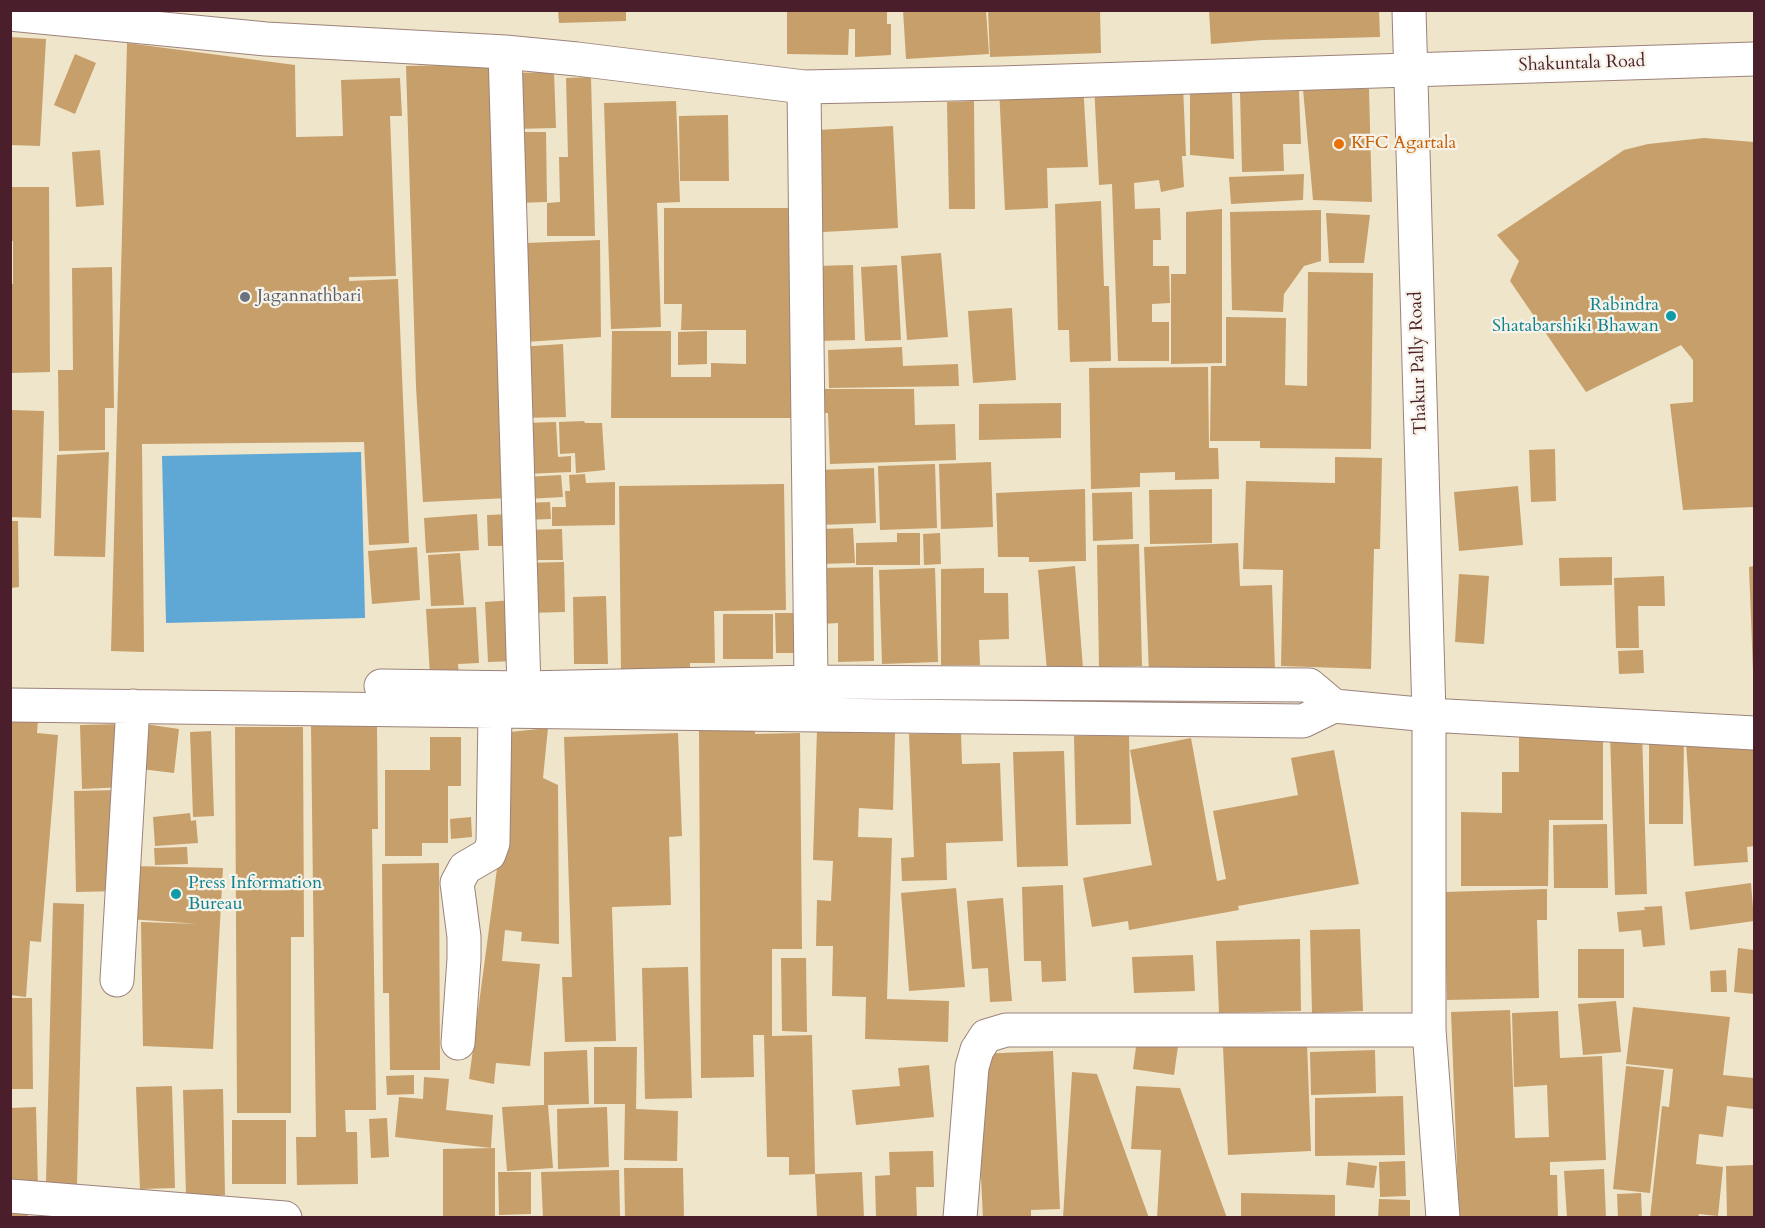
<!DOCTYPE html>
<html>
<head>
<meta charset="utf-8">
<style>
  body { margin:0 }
  #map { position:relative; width:1765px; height:1228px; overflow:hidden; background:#efe5ca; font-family:Cardo,serif }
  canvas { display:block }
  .frame { position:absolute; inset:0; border:12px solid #4a1f2b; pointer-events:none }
</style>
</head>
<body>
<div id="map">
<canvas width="1765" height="1228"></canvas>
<div class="frame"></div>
</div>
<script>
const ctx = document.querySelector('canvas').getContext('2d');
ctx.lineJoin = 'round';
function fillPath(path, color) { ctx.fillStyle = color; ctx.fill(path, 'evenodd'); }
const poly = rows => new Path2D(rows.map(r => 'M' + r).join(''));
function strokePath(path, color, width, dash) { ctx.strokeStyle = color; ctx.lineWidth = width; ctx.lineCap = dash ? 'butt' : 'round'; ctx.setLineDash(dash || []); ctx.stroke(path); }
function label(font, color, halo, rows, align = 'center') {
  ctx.font = font + ' Cardo,serif'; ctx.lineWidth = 4.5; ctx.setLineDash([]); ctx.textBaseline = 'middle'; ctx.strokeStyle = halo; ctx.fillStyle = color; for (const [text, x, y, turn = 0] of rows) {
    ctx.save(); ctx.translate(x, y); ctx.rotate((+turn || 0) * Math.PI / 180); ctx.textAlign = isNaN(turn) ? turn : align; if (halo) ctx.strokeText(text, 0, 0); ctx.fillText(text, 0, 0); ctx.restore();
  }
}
const water = poly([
  [361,452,365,618,166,623,162,456]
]);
const building = poly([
  [558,10,626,10,626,21,559,23],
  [787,10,887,10,887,24,891,24,891,55,855,57,855,29,849,29,848,55,787,54],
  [903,10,986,10,989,54,906,59],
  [988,10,1100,10,1101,53,990,57],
  [1209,10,1379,10,1380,37,1263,40,1211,44],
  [10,37,46,39,40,146,10,145],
  [127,43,295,65,296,137,343,136,341,80,400,78,402,116,390,116,396,276,349,277,349,281,398,279,409,543,369,545,364,442,142,444,144,652,111,651],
  [75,54,96,63,75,114,54,105],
  [500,64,509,498,423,502,416,387,406,66],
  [554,72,556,128,513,129,512,73],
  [591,77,595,236,547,236,547,203,560,202,559,157,568,157,566,78],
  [1094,83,1183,86,1186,156,1182,156,1184,187,1161,192,1159,180,1134,183,1135,209,1160,208,1161,240,1153,240,1153,266,1169,266,1170,303,1152,304,1152,322,1169,322,1169,361,1118,361,1112,184,1099,185],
  [1083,84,1088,167,1047,168,1048,208,1005,210,999,88],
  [1190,85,1232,91,1234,159,1190,155],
  [1303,89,1369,89,1372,202,1313,200],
  [1299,91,1301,144,1283,144,1284,171,1242,172,1240,92],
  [676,101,680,202,657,203,661,327,611,329,604,103],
  [974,101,975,209,949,209,947,102],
  [728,115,729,181,680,181,679,116],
  [893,126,898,228,823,232,817,130],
  [515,132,546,132,547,202,516,203],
  [1704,138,1754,142,1754,507,1683,510,1670,404,1693,402,1693,360,1681,345,1586,392,1510,281,1519,261,1497,235,1624,150,1648,144],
  [100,150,104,205,76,207,72,152],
  [1304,174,1303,200,1231,204,1229,177],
  [10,187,49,187,50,372,10,373,10,284,13,284,13,241,10,241],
  [1101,201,1104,286,1109,286,1111,361,1070,362,1069,330,1058,330,1055,204],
  [664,208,789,208,791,418,611,418,612,331,671,331,671,377,711,377,711,363,746,364,746,330,681,330,682,304,664,304],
  [1222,209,1222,363,1171,364,1171,274,1186,274,1186,212],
  [1321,210,1321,261,1304,266,1284,294,1283,312,1232,310,1230,212],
  [1326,213,1370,215,1364,263,1329,263],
  [600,240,601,337,525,342,526,243],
  [941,253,948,337,907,340,901,256],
  [853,265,855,340,818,341,815,266],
  [897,265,901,340,865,341,861,267],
  [112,267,114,408,105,408,105,450,59,451,58,370,73,370,72,268],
  [1308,272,1373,273,1371,449,1260,448,1260,441,1210,441,1211,366,1226,366,1226,317,1286,318,1285,385,1307,386],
  [1012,308,1016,380,973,383,968,311],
  [707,331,707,364,678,365,678,332],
  [563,344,566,417,521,418,519,347],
  [902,347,903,366,958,364,959,386,829,388,828,350],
  [1208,367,1209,448,1218,448,1219,479,1175,480,1175,472,1140,473,1140,487,1091,489,1089,368],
  [820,389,914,389,915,425,955,424,956,460,830,464,828,413,820,413],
  [1061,403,1061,438,979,440,979,404],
  [10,410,44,411,41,518,10,517],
  [584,421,585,423,602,423,605,470,576,473,575,453,560,454,559,422],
  [556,422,558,457,571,456,571,472,525,474,523,423],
  [1555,449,1556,501,1531,502,1529,450],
  [109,452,105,557,54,556,57,455],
  [1335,457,1382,458,1380,549,1374,549,1371,669,1281,666,1283,570,1243,569,1246,481,1335,483],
  [991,462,993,527,941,529,939,464],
  [935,464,937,528,880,530,878,466],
  [874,468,876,523,819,525,817,470],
  [585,474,586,483,615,482,615,525,552,526,552,507,566,507,565,491,570,491,569,475],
  [561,475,563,497,527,499,525,477],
  [784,484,786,610,714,611,715,663,690,663,690,672,621,673,619,486],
  [1518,486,1523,545,1459,551,1454,492],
  [1085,489,1086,561,1029,562,1029,557,998,557,996,493],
  [1212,489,1212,543,1150,544,1149,490],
  [1132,492,1133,539,1093,541,1092,493],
  [550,502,551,519,523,520,523,503],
  [477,514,479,550,426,553,424,518],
  [512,514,513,546,488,546,487,515],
  [10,521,18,521,19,587,10,588],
  [853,528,855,563,820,564,819,529],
  [562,529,563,560,524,560,523,530],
  [897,533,920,533,920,565,856,565,856,543,897,542],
  [940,533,941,564,924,565,923,534],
  [1238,543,1240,586,1272,585,1275,669,1149,674,1144,547],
  [1139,544,1142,666,1099,667,1097,545],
  [417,547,420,600,372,604,368,551],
  [460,553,464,605,431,606,428,555],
  [1612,557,1612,585,1560,586,1559,558],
  [564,562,565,612,526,613,525,563],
  [1075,566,1083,668,1047,671,1038,570],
  [1754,566,1754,671,1753,671,1749,567],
  [873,567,874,661,838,662,838,623,821,624,820,568],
  [935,568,938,662,882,664,879,570],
  [984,568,984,593,1008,593,1009,639,979,640,980,665,941,665,941,569],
  [1459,574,1489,576,1484,644,1455,642],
  [1664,576,1665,606,1638,606,1639,648,1616,648,1614,578],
  [606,596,608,664,574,664,573,597],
  [514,600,517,661,488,662,485,602],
  [476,607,479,663,458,664,459,674,430,675,426,609],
  [775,613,798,613,799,653,776,653],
  [723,614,773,614,773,659,723,659],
  [1643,650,1644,673,1619,674,1618,651],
  [10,717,38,719,37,733,58,735,41,942,30,941,26,997,10,995],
  [138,723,179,729,174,773,133,768],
  [123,724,125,787,82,789,80,725],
  [311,726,377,726,378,829,372,829,376,1110,345,1110,346,1132,357,1132,358,1184,297,1185,296,1137,316,1137],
  [235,727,303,727,304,937,291,937,291,1113,237,1113],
  [548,728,543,778,558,785,559,944,521,941,522,932,505,930,502,961,540,964,530,1066,496,1063,494,1084,469,1079,498,861,510,732],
  [817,729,895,732,893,810,859,808,858,837,892,838,887,999,949,1001,948,1042,865,1039,866,997,832,996,833,946,816,946,817,900,831,901,833,861,813,860],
  [755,730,755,734,800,733,802,949,772,949,772,1036,812,1035,815,1174,789,1175,789,1157,767,1157,764,1035,753,1035,754,1077,701,1078,699,731],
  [211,731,214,816,193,817,190,732],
  [1642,732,1647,894,1615,895,1610,733],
  [678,733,682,836,669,837,671,905,612,907,616,1041,565,1042,562,977,572,977,564,737],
  [961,733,962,764,1000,763,1003,841,946,843,947,880,902,881,901,858,914,857,909,734],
  [1519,733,1603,733,1603,820,1549,820,1548,886,1461,886,1461,812,1502,813,1502,772,1519,772],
  [1649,733,1684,733,1683,824,1649,824],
  [1129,735,1131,824,1076,825,1074,736],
  [430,737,461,737,461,786,448,786,448,843,422,843,422,856,385,856,385,770,430,770],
  [1191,738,1217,881,1226,879,1213,811,1298,795,1291,758,1334,750,1359,884,1238,906,1239,910,1129,930,1128,921,1092,927,1083,878,1152,865,1130,750],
  [1686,742,1754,746,1754,846,1747,847,1748,862,1694,866],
  [1064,751,1068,866,1017,867,1013,752],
  [119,790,120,891,76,892,74,791],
  [190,813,191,821,196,820,198,843,155,846,153,817],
  [471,817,472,837,451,839,450,819],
  [1607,824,1608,888,1554,888,1553,825],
  [187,847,188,864,155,865,154,848],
  [439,863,440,1070,390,1070,389,993,383,993,382,864],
  [131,866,223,868,213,1049,143,1046,141,922,198,924,129,919],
  [1751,883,1754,921,1690,930,1685,892],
  [1063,885,1066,981,1042,982,1041,961,1024,961,1022,887],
  [956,888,965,987,909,991,901,893],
  [1547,889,1547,920,1537,920,1539,998,1447,1000,1444,892],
  [1003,898,1012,1001,990,1002,988,968,972,969,967,901],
  [53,903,84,904,77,1184,46,1183],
  [1662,906,1665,945,1643,947,1641,930,1619,932,1617,912,1645,910,1644,907],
  [1360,929,1363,1011,1312,1013,1310,930],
  [1300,939,1301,1011,1219,1013,1216,941],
  [1738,948,1754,950,1754,994,1734,992],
  [1578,949,1624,949,1624,998,1578,998],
  [1193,955,1195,991,1134,993,1132,957],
  [781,958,806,958,807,1032,782,1031],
  [688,967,692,1098,645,1099,642,968],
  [1726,970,1727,992,1711,992,1710,971],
  [10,998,32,998,33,1089,10,1089],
  [1616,1001,1621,1052,1583,1055,1578,1004],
  [1633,1007,1730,1017,1723,1075,1754,1078,1754,1109,1727,1106,1723,1137,1699,1134,1696,1164,1723,1167,1718,1216,1699,1214,1698,1218,1650,1218,1662,1106,1669,1107,1673,1069,1626,1064],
  [1510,1010,1515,1138,1549,1137,1547,1085,1514,1087,1512,1013,1558,1011,1560,1058,1602,1056,1606,1160,1550,1162,1550,1175,1557,1175,1558,1218,1459,1218,1451,1012],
  [1137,1040,1178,1046,1174,1075,1133,1069],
  [1307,1044,1311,1151,1228,1155,1223,1047],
  [594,1047,637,1047,636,1109,678,1111,677,1161,624,1160,625,1104,594,1104],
  [587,1050,589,1104,548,1105,553,1168,507,1171,502,1107,544,1105,544,1052],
  [1375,1050,1376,1093,1311,1095,1310,1052],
  [1053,1051,1060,1209,1031,1210,1031,1218,983,1218,975,1054],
  [929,1065,934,1117,856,1125,852,1090,900,1086,898,1068],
  [1626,1066,1664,1070,1650,1193,1613,1189],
  [1072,1072,1097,1074,1149,1218,1063,1218],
  [414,1075,414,1094,387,1095,386,1076],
  [424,1077,449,1079,446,1110,493,1115,491,1148,395,1137,399,1097,423,1099],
  [172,1086,175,1188,140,1189,136,1087],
  [1136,1086,1180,1088,1227,1218,1157,1218,1161,1150,1131,1149],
  [223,1089,225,1195,186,1196,183,1090],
  [1403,1096,1405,1155,1315,1156,1315,1098],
  [36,1107,38,1189,10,1190,10,1108],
  [607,1107,609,1167,558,1169,557,1109],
  [387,1118,389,1157,371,1158,369,1119],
  [232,1120,286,1120,286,1184,232,1184],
  [495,1148,495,1218,443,1218,443,1149],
  [933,1151,934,1187,916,1187,917,1218,876,1218,875,1176,890,1175,889,1152],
  [1405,1161,1406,1196,1380,1197,1379,1162],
  [1348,1162,1377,1166,1374,1188,1346,1185],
  [1754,1165,1754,1218,1727,1218,1726,1166],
  [624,1168,683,1168,684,1218,625,1218],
  [1604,1169,1606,1218,1567,1218,1564,1171],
  [619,1170,620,1216,543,1218,541,1172],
  [498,1172,531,1172,531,1214,499,1215],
  [862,1172,864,1218,817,1218,815,1174],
  [1241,1193,1335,1195,1335,1218,1241,1218],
  [1641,1193,1642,1218,1618,1218,1617,1194],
  [1379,1199,1410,1200,1410,1218,1378,1218],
  [10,1206,27,1206,28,1218,10,1218]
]);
const minor = poly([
  [1409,10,1429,715,1429,1030,1443,1218],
  [10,14,266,39,505,52,577,59,804,87,1000,83,1754,59],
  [505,52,524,688],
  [804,87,811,682],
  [381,686,524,688,811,682,1309,685,1334,706],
  [10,705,1303,721,1334,706,1429,715,1754,733],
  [117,980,133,706],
  [458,1043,464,959,464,937,457,883,465,868,489,854,493,843,495,711],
  [10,1196,285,1218],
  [960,1218,972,1067,977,1050,986,1036,1006,1030,1429,1030]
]);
const markers = [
  [1339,144,6,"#e8710a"],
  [245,297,6,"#6b7280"],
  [1671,316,6,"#0f9aa8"],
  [176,894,6,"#0f9aa8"]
];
const streetNames = [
  ["Shakuntala Road",1582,64,-2],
  ["Thakur Pally Road",1419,363,-92]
];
const foodNames = [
  ["KFC Agartala",1351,144]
];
const worshipNames = [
  ["Jagannathbari",257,297]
];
const cultureNames = [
  ["Rabindra",1659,306],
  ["Shatabarshiki Bhawan",1659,327],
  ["Press Information",188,884,"left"],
  ["Bureau",188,905,"left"]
];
fillPath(water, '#5fa8d6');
fillPath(building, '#c79f6b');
strokePath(minor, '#9c827a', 35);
strokePath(minor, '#fff', 33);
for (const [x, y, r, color] of markers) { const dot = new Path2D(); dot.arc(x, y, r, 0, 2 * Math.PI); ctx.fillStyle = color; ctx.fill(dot); strokePath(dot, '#f7f3e8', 2); }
label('18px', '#4a1f2b', '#f7f3e8', streetNames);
label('18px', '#c56008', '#f7f3e8', foodNames, 'left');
label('18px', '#5b616d', '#f7f3e8', worshipNames, 'left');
label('18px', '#0d838f', '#f7f3e8', cultureNames, 'right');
</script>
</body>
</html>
